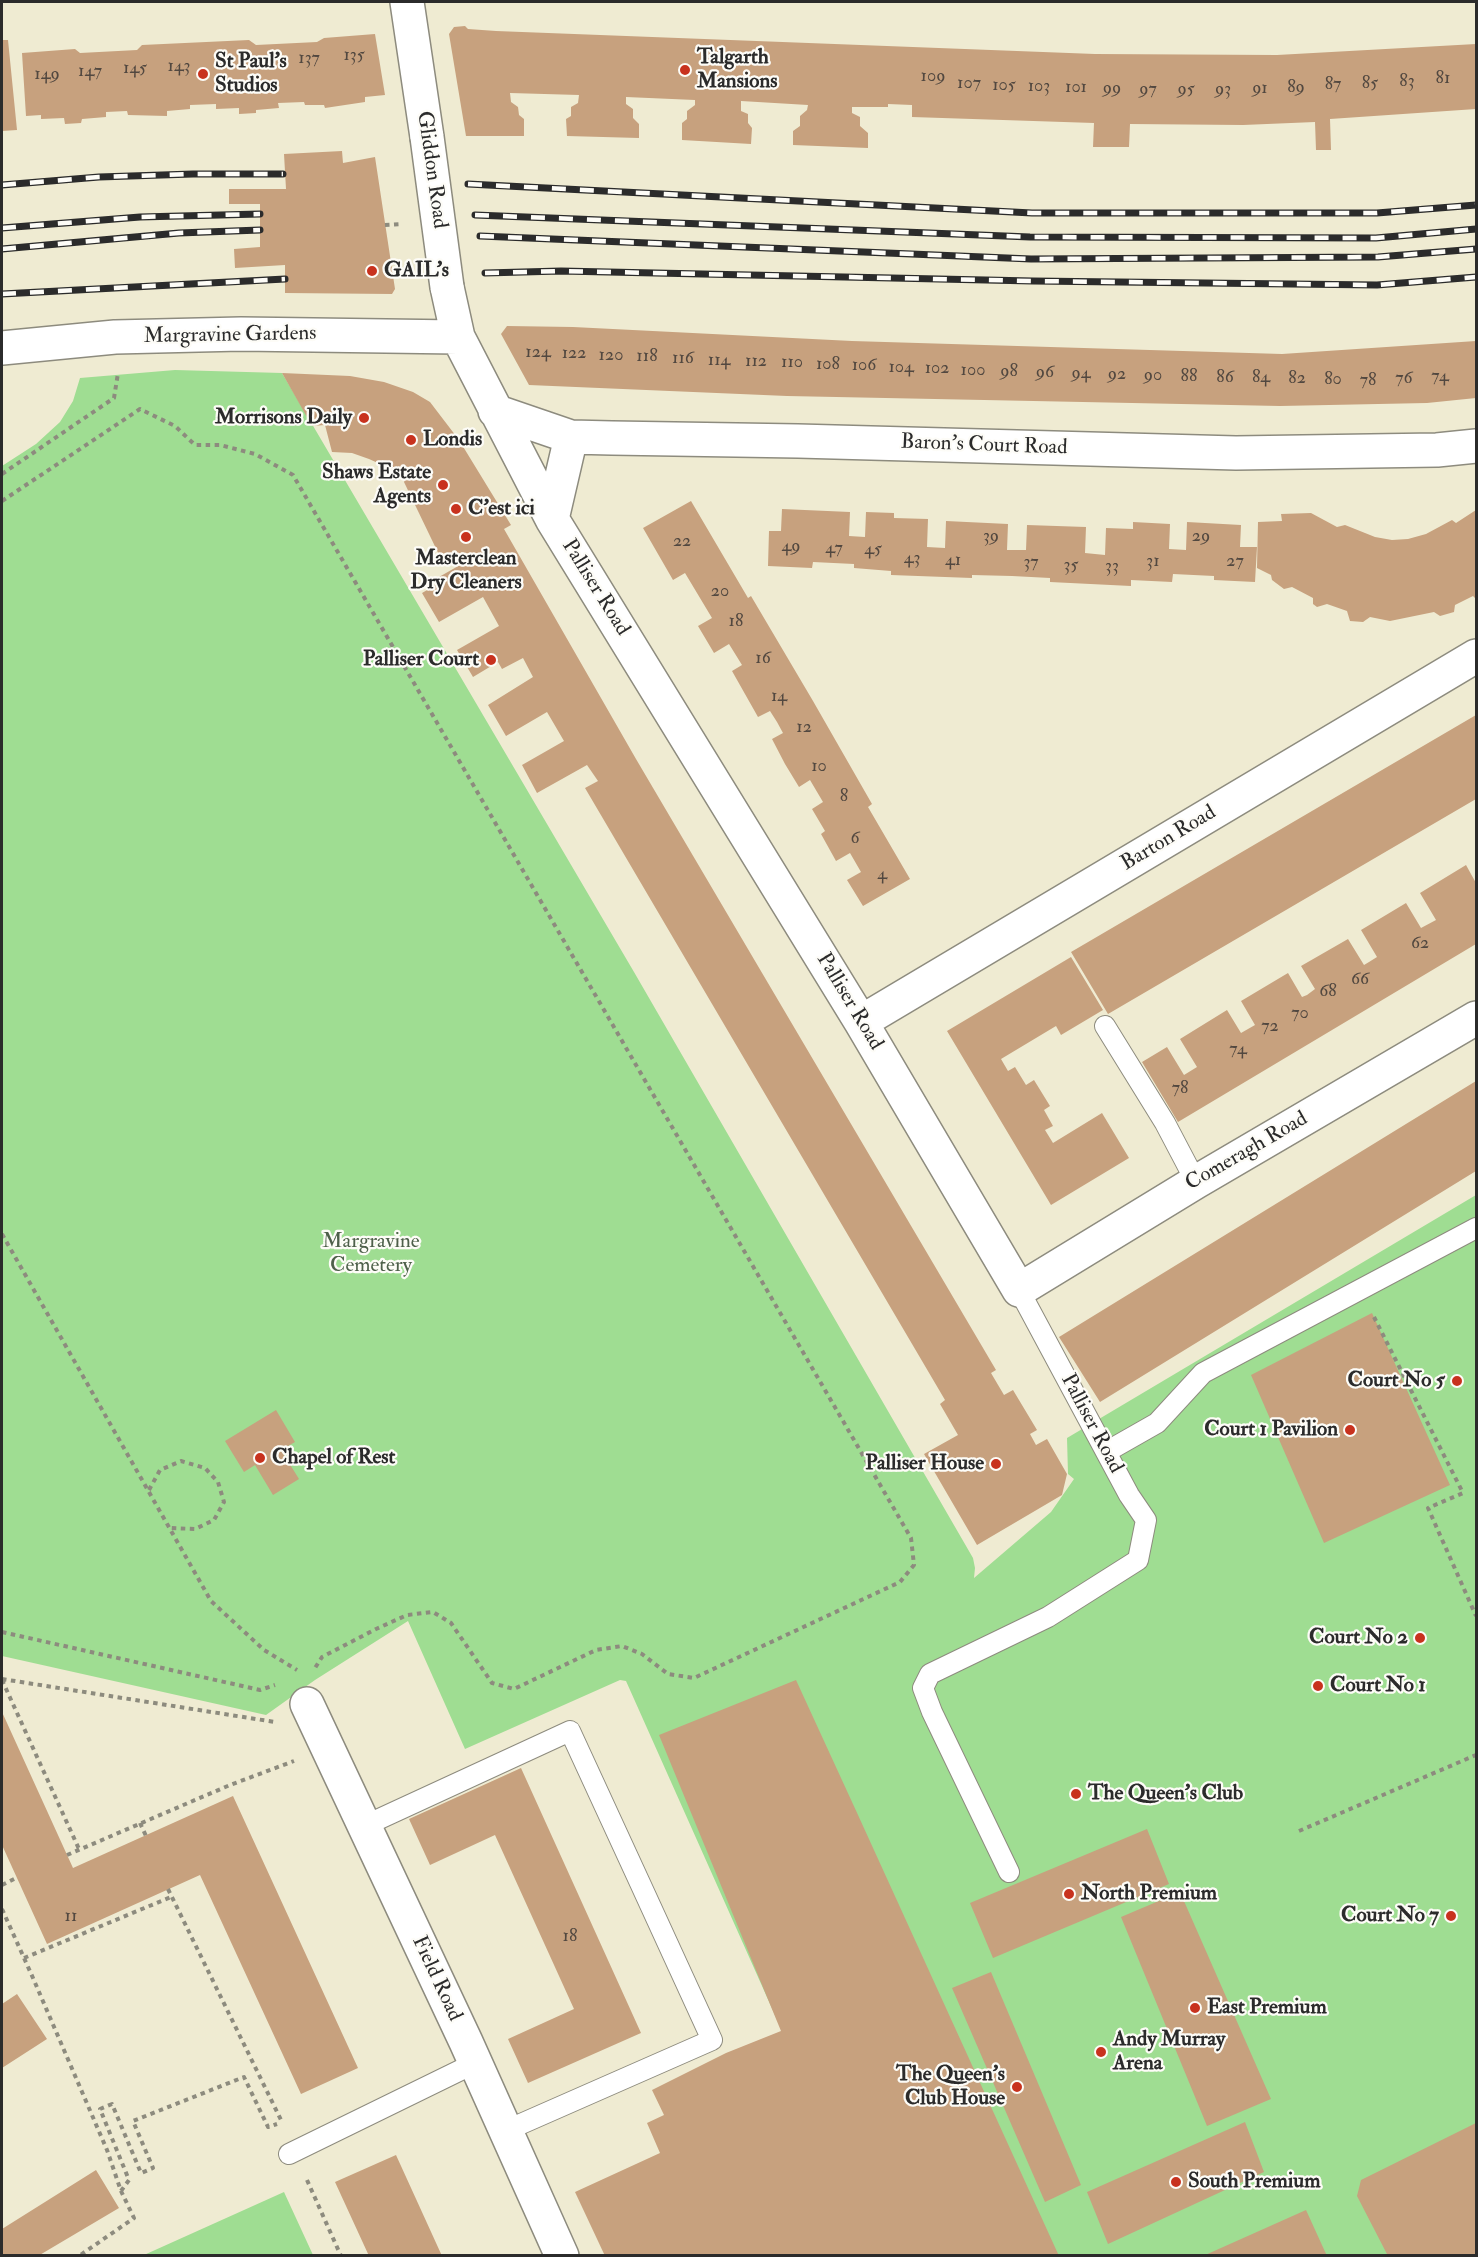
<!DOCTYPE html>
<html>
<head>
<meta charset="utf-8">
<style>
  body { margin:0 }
  #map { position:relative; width:1478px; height:2257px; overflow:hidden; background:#efebd2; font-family:"IM FELL Double Pica",serif }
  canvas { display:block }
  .frame { position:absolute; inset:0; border:3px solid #2b2b2b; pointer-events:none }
</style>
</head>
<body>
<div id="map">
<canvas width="1478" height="2257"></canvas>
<div class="frame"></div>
</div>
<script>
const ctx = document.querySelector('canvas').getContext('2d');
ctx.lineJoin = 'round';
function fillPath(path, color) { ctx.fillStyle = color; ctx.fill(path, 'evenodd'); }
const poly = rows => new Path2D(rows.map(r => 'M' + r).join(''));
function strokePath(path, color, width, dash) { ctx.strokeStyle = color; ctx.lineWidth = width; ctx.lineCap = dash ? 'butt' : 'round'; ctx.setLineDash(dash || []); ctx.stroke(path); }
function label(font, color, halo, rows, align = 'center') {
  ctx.font = font + ' "IM FELL Double Pica",serif'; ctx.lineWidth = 4.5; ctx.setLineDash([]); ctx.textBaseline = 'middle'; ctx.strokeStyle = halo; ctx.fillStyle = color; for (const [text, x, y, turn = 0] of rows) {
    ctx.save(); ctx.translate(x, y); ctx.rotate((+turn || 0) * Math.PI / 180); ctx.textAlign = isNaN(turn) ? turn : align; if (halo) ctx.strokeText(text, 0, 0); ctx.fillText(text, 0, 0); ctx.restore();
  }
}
const green = poly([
  [175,370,282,373,634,972,973,1558,975,1568,974,1578,1051,1512,1074,1479,1068,1474,1067,1438,1476,1195,1476,2255,882,2255,626,1681,620,1680,465,1749,408,1621,315,1680,266,1715,2,1656,2,466,36,444,60,422,73,401,80,378],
  [284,2192,313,2255,144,2255]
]);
const building = poly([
  [465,26,468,29,496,31,1095,54,1277,55,1476,44,1476,109,1330,119,1331,150,1316,150,1315,122,1243,125,1130,124,1129,147,1093,147,1094,123,912,117,912,105,888,104,888,107,852,107,852,113,860,117,860,126,868,133,868,148,793,145,793,131,800,126,800,116,807,110,808,105,741,101,741,111,748,114,748,123,752,128,751,144,682,140,682,123,687,119,687,111,695,105,695,100,626,97,626,104,633,109,633,118,639,124,639,138,567,136,566,119,571,116,571,107,578,103,579,95,510,93,511,102,518,107,519,115,524,119,524,136,466,136,449,34,454,27],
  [375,34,385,95,365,97,365,102,325,108,324,105,305,105,304,102,278,103,279,108,256,110,256,113,239,114,239,108,216,109,216,104,190,105,190,109,167,111,167,116,128,115,127,111,106,112,106,117,82,119,81,123,65,124,64,118,41,119,41,115,26,116,22,53,75,49,80,53,137,50,142,45,249,40,256,45,317,42,324,38],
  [2,40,8,40,17,130,2,131],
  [342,151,343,163,375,157,395,289,392,294,285,293,285,265,235,268,234,249,260,247,260,204,229,204,229,189,286,189,284,154],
  [507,326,573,327,852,341,1282,354,1476,341,1476,398,1427,403,1280,406,787,396,529,385,501,334],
  [282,373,350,376,384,382,413,392,430,402,459,440,511,525,504,529,636,759,996,1370,991,1373,1004,1395,1013,1390,1037,1430,1030,1434,1036,1445,1047,1439,1067,1474,1062,1495,977,1545,924,1454,958,1435,940,1404,945,1400,585,788,598,781,587,765,537,793,522,765,564,741,547,712,506,736,488,705,533,677,523,658,502,669,498,662,473,677,457,650,499,626,483,597,439,622,422,593,441,582,439,577,467,561,462,552,443,563,404,482,407,476,369,459,352,453,332,452,325,425,312,426],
  [691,501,748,598,751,596,813,701,872,804,868,807,910,879,863,906,847,880,861,872,850,853,836,861,821,834,825,831,812,809,823,802,810,780,799,787,785,764,772,739,783,733,777,722,770,711,758,717,732,671,742,665,729,644,714,653,698,626,712,618,685,573,673,580,643,528],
  [782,509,850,512,849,536,865,537,866,512,894,513,894,518,928,519,927,547,945,548,946,521,1008,524,1007,550,1026,550,1027,525,1086,527,1085,553,1105,555,1106,528,1133,529,1133,522,1170,524,1169,549,1186,550,1187,522,1241,525,1240,547,1257,547,1255,582,1214,580,1214,576,1173,574,1172,582,1131,580,1131,586,1050,582,1050,578,1012,576,972,575,972,578,891,575,891,571,854,568,854,564,813,562,812,568,768,566,769,531,781,531],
  [1476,510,1476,599,1473,596,1455,605,1454,612,1440,616,1434,612,1390,621,1370,617,1363,622,1350,621,1347,611,1327,604,1317,607,1313,604,1313,598,1292,587,1284,589,1272,580,1271,575,1257,568,1258,522,1282,521,1281,514,1311,513,1337,527,1345,525,1375,537,1392,540,1408,539,1426,534,1452,520,1456,523],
  [1476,715,1476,799,1108,1014,1071,952],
  [1466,865,1476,883,1476,944,1178,1122,1142,1062,1167,1047,1184,1075,1197,1067,1180,1039,1227,1010,1241,1033,1255,1025,1241,1001,1288,973,1302,997,1307,995,1315,989,1301,966,1348,939,1364,965,1369,962,1377,957,1361,930,1406,903,1421,928,1436,920,1420,893],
  [1071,957,1103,1010,1061,1035,1056,1026,1001,1059,1008,1071,1015,1067,1026,1085,1034,1080,1050,1106,1044,1110,1053,1126,1045,1130,1053,1143,1102,1113,1129,1158,1051,1205,947,1031],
  [1476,1081,1476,1171,1100,1402,1059,1337],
  [1372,1313,1450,1485,1324,1543,1251,1375],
  [276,1410,295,1442,281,1450,299,1479,273,1495,255,1465,244,1472,225,1441],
  [796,1680,858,1815,1059,2256,605,2256,575,2192,660,2153,647,2123,664,2115,652,2090,726,2053,781,2031,659,1735],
  [2,1712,73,1868,233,1796,358,2068,301,2094,200,1875,47,1944,2,1845],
  [521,1768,641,2033,528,2083,508,2039,574,2009,495,1835,430,1865,409,1819],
  [1147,1829,1169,1884,993,1958,970,1903],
  [1180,1892,1271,2099,1207,2126,1121,1917],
  [991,1972,1081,2185,1045,2202,952,1988],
  [17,1994,47,2039,2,2068,2,2004],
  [1245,2122,1264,2172,1108,2244,1087,2192],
  [1476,2123,1476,2256,1388,2256,1357,2196,1361,2180],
  [396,2155,442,2256,369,2256,335,2182],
  [96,2170,119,2208,38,2256,2,2256,2,2229],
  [1306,2210,1327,2256,1203,2256]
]);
const path = poly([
  [385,225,402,224],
  [2,474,114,398,118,373],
  [2,501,140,409,175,426,195,445,220,445,255,454,293,475,911,1538,914,1565,900,1582,694,1678,668,1674,642,1654,622,1646,596,1650,514,1689,492,1683,451,1623,433,1612,407,1615,376,1629,322,1657,315,1668],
  [2,1234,211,1601,264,1650,297,1670],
  [1374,1317,1463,1493,1428,1508,1476,1616],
  [149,1490,160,1470,181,1461,205,1468,218,1482,224,1502,214,1520,195,1529,169,1528],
  [2,1632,260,1690,275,1685],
  [2,1679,275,1722],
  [2,1680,79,1849],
  [140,1823,146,1836],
  [1299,1831,1476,1755],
  [67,1855,230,1785,294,1761],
  [2,1885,16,1878],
  [168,1889,282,2122],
  [2,1909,33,1978,107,2150,121,2191,134,2218,79,2256],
  [24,1958,171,1897],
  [307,2180,341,2256],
  [121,2191,129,2180,100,2109,112,2104,141,2173,153,2168,133,2121,244,2077,268,2127,277,2124]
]);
const lane = poly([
  [1105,1026,1165,1123,1196,1182],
  [1106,1452,1157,1423,1203,1373,1476,1228],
  [364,1826,570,1731,640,1883,712,2040,505,2131],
  [1009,1872,932,1712,923,1688,930,1674,1048,1617,1138,1560,1146,1520,1129,1495,1019,1290],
  [289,2154,475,2063]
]);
const street = poly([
  [407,2,427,137],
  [447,287,458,337,552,519,861,1022,1019,1290,1196,1182,1476,1018],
  [2,348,115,337,241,334,458,337],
  [495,411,571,437,612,438,798,441,1236,453,1437,450,1476,446],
  [552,519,571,437],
  [861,1022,1476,656],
  [307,1704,466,2042,562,2256]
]);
const rail = poly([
  [468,184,1032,213,1377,213,1476,205],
  [2,185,99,177,193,174,283,174],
  [475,215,1030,237,1376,238,1476,229],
  [2,228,140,217,260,214],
  [480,236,1031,259,1378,257,1476,249],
  [2,249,179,233,260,230],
  [485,273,561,271,1033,281,1377,285,1476,277],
  [2,294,285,279]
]);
const streetBridge = poly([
  [427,137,447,287]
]);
const markers = [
  [685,70,6,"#c8321e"],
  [203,74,6,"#c8321e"],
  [372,271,6,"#c8321e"],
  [364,418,6,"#c8321e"],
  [411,440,6,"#c8321e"],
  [443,485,6,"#c8321e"],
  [456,509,6,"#c8321e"],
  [466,537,6,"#c8321e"],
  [491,660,6,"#c8321e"],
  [1457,1381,6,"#c8321e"],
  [1350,1430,6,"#c8321e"],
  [260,1458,6,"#c8321e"],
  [996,1464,6,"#c8321e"],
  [1420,1638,6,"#c8321e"],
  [1318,1686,6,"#c8321e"],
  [1076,1794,6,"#c8321e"],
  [1069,1894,6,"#c8321e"],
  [1451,1916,6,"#c8321e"],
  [1195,2008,6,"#c8321e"],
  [1101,2052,6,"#c8321e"],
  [1017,2087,6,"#c8321e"],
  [1176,2182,6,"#c8321e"]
];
const numberNames = [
  ["135",354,56],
  ["137",309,59],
  ["143",179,67],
  ["145",135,69],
  ["147",90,72],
  ["149",47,75],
  ["109",933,77],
  ["81",1443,79],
  ["83",1407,82],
  ["107",969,84],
  ["85",1370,84],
  ["87",1333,85],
  ["105",1004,86],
  ["103",1039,87],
  ["101",1076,88],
  ["89",1296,88],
  ["99",1112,89],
  ["91",1260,89],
  ["97",1148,90],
  ["95",1186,90],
  ["93",1223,90],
  ["124",538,353],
  ["122",574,354],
  ["120",611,356],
  ["118",647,357],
  ["116",683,359],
  ["114",719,361],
  ["112",756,362],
  ["110",792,363],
  ["108",828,365],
  ["106",864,366],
  ["104",901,368],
  ["102",937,369],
  ["100",973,371],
  ["98",1009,372],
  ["96",1045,373],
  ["94",1081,374],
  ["92",1117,375],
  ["90",1153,376],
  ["88",1189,377],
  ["74",1440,377],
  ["86",1225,378],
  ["84",1261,378],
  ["82",1297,379],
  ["76",1404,379],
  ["80",1333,380],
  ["78",1368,381],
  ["39",991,537],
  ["29",1201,537],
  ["22",682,542],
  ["49",791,547],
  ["47",834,549],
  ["45",873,550],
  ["43",912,559],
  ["41",953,561],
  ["31",1153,562],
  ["27",1235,562],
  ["37",1031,563],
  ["35",1071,566],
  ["33",1112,567],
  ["20",720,592],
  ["18",736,622],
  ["16",763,659],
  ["14",779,697],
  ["12",804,728],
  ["10",819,767],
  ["8",844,797],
  ["6",855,839],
  ["4",882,875],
  ["62",1420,944],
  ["66",1360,980],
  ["68",1328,992],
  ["70",1300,1014],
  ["72",1270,1027],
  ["74",1238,1050],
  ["78",1180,1089],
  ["11",71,1917],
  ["18",570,1937]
];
const poiNames = [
  ["Talgarth",697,58],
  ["Mansions",697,82],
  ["St Paul's",215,62],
  ["Studios",215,86],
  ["GAIL's",384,271],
  ["Morrisons Daily",352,418,"right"],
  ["Londis",423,440],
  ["Shaws Estate",431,473,"right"],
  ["Agents",431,497,"right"],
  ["C'est ici",468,509],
  ["Masterclean",466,559,"center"],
  ["Dry Cleaners",466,583,"center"],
  ["Palliser Court",479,660,"right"],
  ["Court No 5",1445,1381,"right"],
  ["Court 1 Pavilion",1338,1430,"right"],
  ["Chapel of Rest",272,1458],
  ["Palliser House",984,1464,"right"],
  ["Court No 2",1408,1638,"right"],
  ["Court No 1",1330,1686],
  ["The Queen’s Club",1088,1794],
  ["North Premium",1081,1894],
  ["Court No 7",1439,1916,"right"],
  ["East Premium",1207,2008],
  ["Andy Murray",1113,2040],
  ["Arena",1113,2064],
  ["The Queen's",1005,2075,"right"],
  ["Club House",1005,2099,"right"],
  ["South Premium",1188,2182]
];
const streetNames = [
  ["Gliddon Road",431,170,82],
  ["Margravine Gardens",230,336,-1],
  ["Baron's Court Road",984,446,2],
  ["Palliser Road",595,588,58],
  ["Barton Road",1169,839,-31],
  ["Palliser Road",849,1002,59],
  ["Comeragh Road",1247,1152,-30],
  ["Palliser Road",1091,1424,62],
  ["Field Road",436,1979,65]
];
const parkNames = [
  ["Margravine",371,1242],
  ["Cemetery",371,1266]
];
fillPath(green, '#9fdd92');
fillPath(building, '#c7a17e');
strokePath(lane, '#8d8b7e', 22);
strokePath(street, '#8d8b7e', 36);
strokePath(path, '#8d8b7e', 4, [4.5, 4.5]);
strokePath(lane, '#fff', 20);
strokePath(street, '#fff', 33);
strokePath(rail, '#2b2b2b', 7);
strokePath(rail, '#fdfcf7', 4.5, [14]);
strokePath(streetBridge, '#8d8b7e', 36, []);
strokePath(streetBridge, '#fff', 33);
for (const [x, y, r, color] of markers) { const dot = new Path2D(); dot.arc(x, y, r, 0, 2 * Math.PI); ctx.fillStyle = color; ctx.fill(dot); strokePath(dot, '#fdfcf7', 2); }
label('18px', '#524840', null, numberNames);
label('bold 21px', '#2b2b2b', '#fdfcf7', poiNames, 'left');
label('21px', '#2b2b2b', '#fdfcf7', streetNames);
label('21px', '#4e604a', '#fdfcf7', parkNames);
</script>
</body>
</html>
